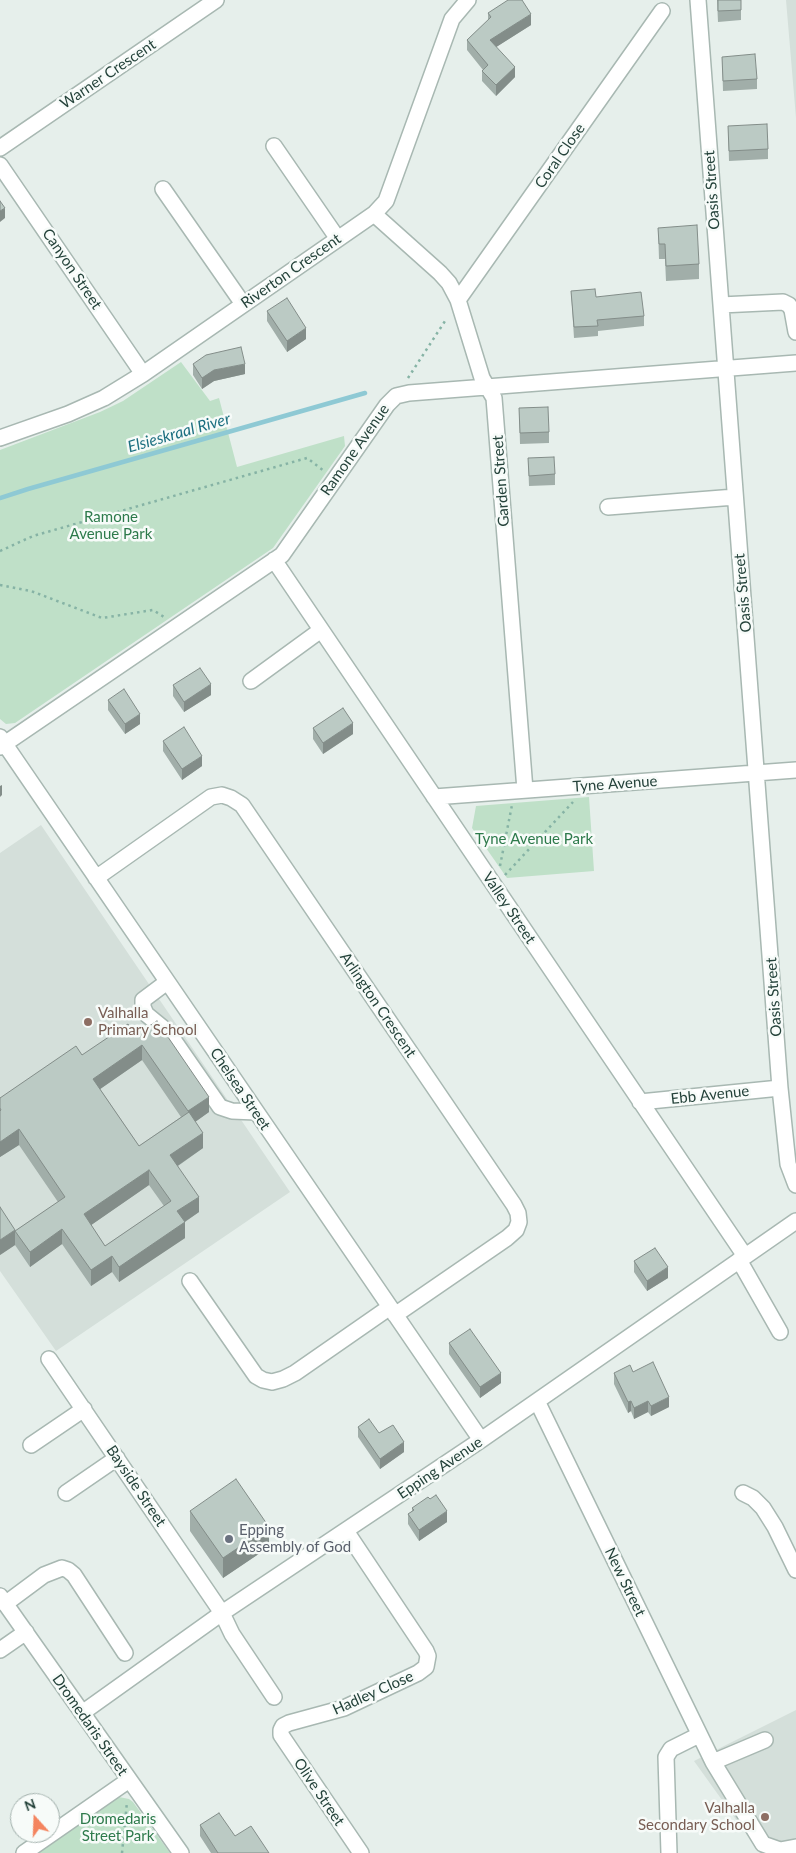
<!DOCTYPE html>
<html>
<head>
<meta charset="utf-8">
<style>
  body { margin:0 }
  #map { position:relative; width:796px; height:1853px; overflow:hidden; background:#e6efeb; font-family:Lato,sans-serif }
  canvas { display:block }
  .north { position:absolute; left:10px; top:1793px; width:50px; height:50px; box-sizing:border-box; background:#f7fbf9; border:1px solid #a3b1ad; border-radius:50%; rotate:340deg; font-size:14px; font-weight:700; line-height:20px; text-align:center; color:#24423a }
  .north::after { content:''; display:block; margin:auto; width:18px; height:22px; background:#f4845f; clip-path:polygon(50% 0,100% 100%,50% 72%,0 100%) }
</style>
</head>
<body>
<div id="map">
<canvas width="796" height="1853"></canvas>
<div class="north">N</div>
</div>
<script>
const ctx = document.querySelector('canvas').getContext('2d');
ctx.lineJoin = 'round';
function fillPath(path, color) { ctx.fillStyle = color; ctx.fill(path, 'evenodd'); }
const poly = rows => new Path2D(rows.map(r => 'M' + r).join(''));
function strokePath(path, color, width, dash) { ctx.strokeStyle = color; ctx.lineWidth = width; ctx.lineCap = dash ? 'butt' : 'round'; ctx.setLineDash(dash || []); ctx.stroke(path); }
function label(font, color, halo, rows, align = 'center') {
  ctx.font = font + ' Lato,sans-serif'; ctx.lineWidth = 5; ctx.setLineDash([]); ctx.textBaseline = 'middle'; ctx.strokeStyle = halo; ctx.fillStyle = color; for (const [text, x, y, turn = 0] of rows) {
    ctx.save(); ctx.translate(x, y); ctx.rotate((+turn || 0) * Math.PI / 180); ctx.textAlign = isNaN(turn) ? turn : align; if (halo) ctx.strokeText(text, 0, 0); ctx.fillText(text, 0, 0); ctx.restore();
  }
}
const built = poly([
  [786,0,796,0,796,118],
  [41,825,290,1192,56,1351,0,1271,0,853],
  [796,1710,796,1853,760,1853,694,1761]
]);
const green = poly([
  [181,362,210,401,219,398,237,467,344,436,345,446,273,548,15,723,6,724,0,719,0,450,100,412,123,401],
  [589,797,594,871,507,878,472,828,476,806],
  [119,1797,129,1799,133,1802,170,1853,37,1853,115,1798]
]);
const stream = poly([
  [0,498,28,489,365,393]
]);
const path = poly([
  [408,378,447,318],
  [0,551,33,536,307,458,324,471],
  [0,585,31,591,102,618,153,610,164,617],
  [500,866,512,805],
  [505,875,573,802],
  [122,1853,127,1802]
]);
const minor = poly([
  [698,0,780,1088,788,1164,796,1185],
  [274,146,338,239],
  [0,148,216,0],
  [0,165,143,374],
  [163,189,243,304],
  [374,214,440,273,449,283,458,300,482,378,494,398,525,790],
  [458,300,662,11],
  [721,305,783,302,789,305,792,310,796,332],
  [0,438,68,414,104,398,143,374,374,214,386,201,452,19,468,0],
  [608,507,735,497],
  [274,560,745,1256],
  [251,681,321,630],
  [0,737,481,1440],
  [0,747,282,555,387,405,396,396,409,393,796,363],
  [434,797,796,770],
  [96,878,211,797,222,795,231,798,242,805,514,1205,518,1213,519,1222,516,1230,507,1238,395,1315],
  [167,982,143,1000,143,1007,146,1014,168,1032,220,1107,232,1111,256,1112],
  [640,1102,780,1088],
  [739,1260,780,1332],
  [190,1281,256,1376,263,1380,272,1382,283,1379,295,1373,390,1307],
  [49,1359,222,1613,232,1634,274,1697],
  [537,1401,713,1762,763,1844,780,1850,796,1847],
  [31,1445,84,1409],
  [66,1493,117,1458],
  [743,1493,753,1498,763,1508,775,1527,796,1570],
  [346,1531,426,1651,428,1656,426,1667,418,1673,344,1708,289,1723,283,1726,281,1730,281,1735,361,1853],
  [0,1596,181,1853],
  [5,1604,44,1575,62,1568,68,1570,74,1575,125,1653],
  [0,1650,26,1632],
  [82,1713,222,1613,481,1440,796,1221],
  [713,1762,765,1740],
  [24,1853,129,1780],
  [669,1853,666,1757,671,1749,699,1735]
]);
const wall = poly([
  [717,0,741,0,741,20,718,22],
  [488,13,531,25,496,47,515,77,496,96,482,81,482,71,483,70,467,50,467,40,488,20],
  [722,57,757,79,757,89,723,91],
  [728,126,768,149,768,159,729,161],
  [658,228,699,264,699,279,666,281,665,259,659,259],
  [571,291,596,297,644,316,644,326,598,331,598,336,574,338],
  [267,311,306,339,287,352,267,321],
  [193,364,245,374,214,381,202,389,193,375],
  [519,408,549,432,549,443,520,444],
  [528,458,555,474,555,485,529,486],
  [173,685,211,695,184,712,173,696],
  [108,700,140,724,125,734,108,710],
  [313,728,353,734,323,754,313,739],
  [163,741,202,766,182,780,163,751],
  [135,1035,209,1112,195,1122,203,1148,178,1166,199,1212,185,1222,185,1238,119,1282,112,1272,91,1286,62,1244,30,1267,15,1245,0,1255,15,1231,58,1202,19,1145,0,1157,0,1098,82,1055],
  [142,1060,181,1117,139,1146,100,1089],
  [149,1185,164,1206,105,1246,91,1225],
  [634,1261,668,1278,647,1291,634,1272],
  [449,1343,501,1383,480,1398,449,1354],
  [633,1372,669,1407,651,1416,648,1412,634,1419,631,1411,628,1413,614,1384,614,1373],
  [358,1427,379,1433,404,1452,380,1469,358,1437],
  [412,1508,447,1522,419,1541,408,1524,408,1514,412,1511],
  [190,1511,269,1547,223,1578,190,1531],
  [200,1825,235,1836,269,1853,211,1853,200,1836]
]);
const shadedWall = poly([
  [531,14,531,25,490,51,490,40],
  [515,67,515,77,496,96,496,85],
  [5,208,5,218,0,222,0,211],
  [306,328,306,339,287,352,287,341],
  [245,364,245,374,214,381,202,389,202,378,214,370],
  [211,684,211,695,184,712,184,702],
  [140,714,140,724,125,734,125,724],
  [353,723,353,734,323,754,323,743],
  [202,756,202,766,182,780,182,769],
  [2,785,2,795,0,797,0,786],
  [142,1045,142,1060,93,1094,93,1079],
  [209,1097,209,1112,188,1127,188,1111],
  [19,1129,19,1145,0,1157,0,1142],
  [203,1133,203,1148,170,1171,170,1155],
  [149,1170,149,1185,84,1230,84,1214],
  [199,1197,199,1212,177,1227,177,1211],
  [185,1222,185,1238,119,1282,119,1267],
  [62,1229,62,1244,30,1267,30,1252],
  [15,1230,15,1245,0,1255,0,1240],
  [112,1256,112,1272,91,1286,91,1270],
  [668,1267,668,1278,647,1291,647,1281],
  [501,1373,501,1383,480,1398,480,1387],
  [669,1397,669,1407,651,1416,651,1406],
  [631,1401,631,1411,628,1413,628,1402],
  [648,1401,648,1412,634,1419,634,1408],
  [404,1442,404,1452,380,1469,380,1459],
  [447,1511,447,1522,419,1541,419,1530],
  [269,1527,269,1547,223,1578,223,1558]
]);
const building = poly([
  [508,0,522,0,531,14,490,40,515,67,496,85,482,71,488,65,467,40,491,17,488,13,508,0],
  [718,0,741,0,741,10,718,11,718,0],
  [755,54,757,79,723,81,722,57,755,54],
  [767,124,768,149,729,151,728,126,767,124],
  [0,201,5,208,0,211,0,201],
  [697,225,699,264,666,266,665,244,659,244,658,228,697,225],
  [595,289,596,297,641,292,644,316,597,320,598,326,574,327,571,291,595,289],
  [287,298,306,328,287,341,267,311,287,298],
  [241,347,245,364,214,370,202,378,193,364,206,355,241,347],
  [548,407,549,432,520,433,519,408,548,407],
  [554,457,555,474,529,476,528,458,554,457],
  [200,668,211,684,184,702,173,685,200,668],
  [124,689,140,714,125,724,108,700,124,689],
  [343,708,353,723,323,743,313,728,343,708],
  [184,727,202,756,182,769,163,741,184,727],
  [157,1021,209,1097,188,1111,142,1045,93,1079,139,1146,189,1112,203,1133,170,1155,199,1197,177,1211,185,1222,119,1267,112,1256,91,1270,62,1229,30,1252,15,1231,65,1197,19,1129,0,1142,0,1111,1,1110,0,1108,0,1098,76,1046,82,1055,128,1024,135,1035,157,1021],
  [149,1170,171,1201,105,1246,84,1214,149,1170],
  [0,1207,15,1230,0,1240,0,1207],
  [655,1248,668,1267,647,1281,634,1261,655,1248],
  [470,1329,501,1373,480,1387,449,1343,470,1329],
  [653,1362,669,1397,651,1406,648,1401,634,1408,631,1401,628,1402,614,1373,630,1365,633,1372,653,1362],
  [369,1419,379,1433,393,1425,404,1442,380,1459,358,1427,369,1419],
  [236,1479,269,1527,223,1558,190,1511,236,1479],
  [436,1495,447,1511,419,1530,408,1514,414,1510,412,1508,428,1497,430,1499,436,1495],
  [219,1813,235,1836,251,1826,269,1853,218,1853,200,1825,219,1813]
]);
const markers = [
  [88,1022,5,"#8d6e63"],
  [229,1539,5,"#6b7280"],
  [765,1817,5,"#8d6e63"]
];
const streetNames = [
  ["Warner Crescent",108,74,-34],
  ["Coral Close",560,156,-55],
  ["Oasis Street",712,190,-94],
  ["Canyon Street",72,269,56],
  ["Riverton Crescent",291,271,-35],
  ["Ramone Avenue",355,450,-55],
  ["Garden Street",501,481,-94],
  ["Oasis Street",743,593,-95],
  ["Tyne Avenue",615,784,-4],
  ["Valley Street",509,908,56],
  ["Oasis Street",774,997,-94],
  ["Arlington Crescent",378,1005,56],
  ["Chelsea Street",240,1089,56],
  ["Ebb Avenue",710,1095,-6],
  ["Epping Avenue",440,1468,-34],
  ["Bayside Street",136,1486,56],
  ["New Street",625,1582,64],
  ["Hadley Close",373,1693,-24],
  ["Dromedaris Street",90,1725,55],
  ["Olive Street",319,1792,56]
];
const parkNames = [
  ["Ramone",111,517],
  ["Avenue Park",111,534],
  ["Tyne Avenue Park",534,839],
  ["Dromedaris",118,1819],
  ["Street Park",118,1836]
];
const educationNames = [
  ["Valhalla",98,1013],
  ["Primary School",98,1030],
  ["Valhalla",755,1808,"right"],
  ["Secondary School",755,1825,"right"]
];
const worshipNames = [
  ["Epping",239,1530],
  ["Assembly of God",239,1547]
];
const waterNames = [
  ["Elsieskraal River",179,433,-16]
];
fillPath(built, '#d4dfda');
fillPath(green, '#bfe0c8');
strokePath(stream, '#8ec9d4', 4.5);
strokePath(minor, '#a8b8b2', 18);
strokePath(path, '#86b3a5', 2.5, [2.5, 4]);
strokePath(minor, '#fff', 15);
fillPath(wall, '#a1aea9');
fillPath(shadedWall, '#838d89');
fillPath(building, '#bbcac4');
strokePath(building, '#838d89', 1);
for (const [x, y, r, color] of markers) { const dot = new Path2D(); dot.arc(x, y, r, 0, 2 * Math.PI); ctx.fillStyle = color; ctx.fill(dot); strokePath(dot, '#f7fbf9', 2); }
label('15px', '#24423a', '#f7fbf9', streetNames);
label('15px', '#2d7a4b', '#f7fbf9', parkNames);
label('15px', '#785e54', '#f7fbf9', educationNames, 'left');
label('15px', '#5b616d', '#f7fbf9', worshipNames, 'left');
label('italic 16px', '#1c6f80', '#f7fbf9', waterNames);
</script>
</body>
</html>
